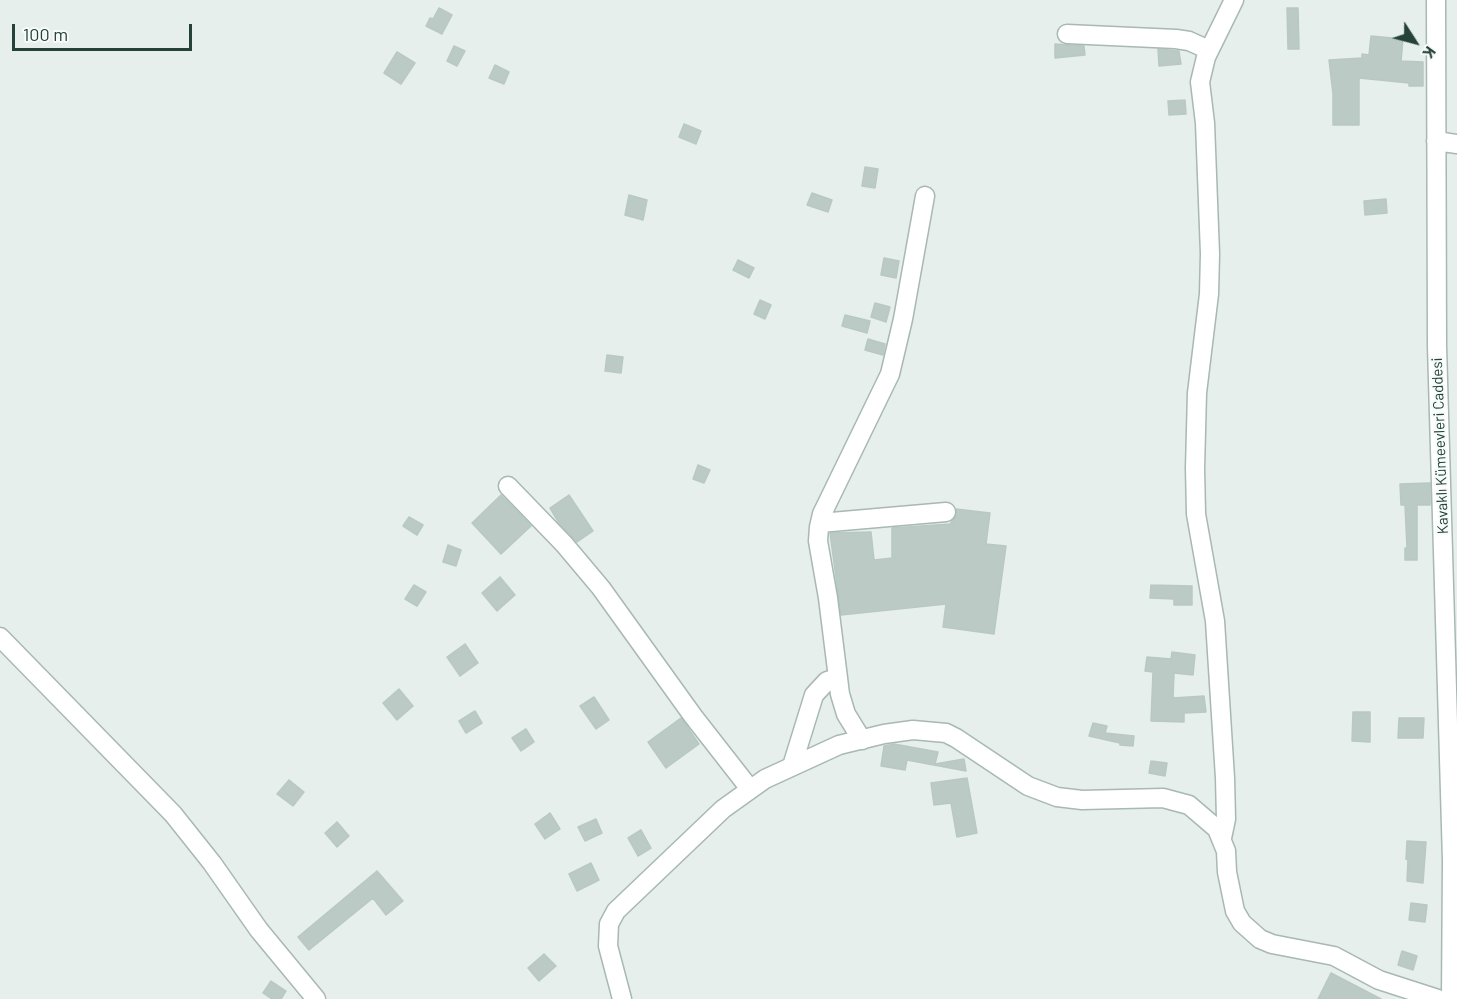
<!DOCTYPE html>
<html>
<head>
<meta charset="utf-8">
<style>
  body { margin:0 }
  #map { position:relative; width:1457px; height:999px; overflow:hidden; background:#e6efeb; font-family:Barlow,sans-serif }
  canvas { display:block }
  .north { position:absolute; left:1385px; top:12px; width:60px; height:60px; -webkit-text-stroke:4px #f7fbf9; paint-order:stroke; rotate:126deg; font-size:16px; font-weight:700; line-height:24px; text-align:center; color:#24423a }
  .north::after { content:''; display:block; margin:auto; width:21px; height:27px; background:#24423a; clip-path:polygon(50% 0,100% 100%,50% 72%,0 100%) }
  .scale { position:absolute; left:12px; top:24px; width:180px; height:27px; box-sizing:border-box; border:3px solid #24423a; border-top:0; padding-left:8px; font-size:18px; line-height:21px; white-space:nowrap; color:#24423a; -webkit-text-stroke:4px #f7fbf9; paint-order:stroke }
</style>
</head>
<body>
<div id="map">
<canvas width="1457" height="999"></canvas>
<div class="north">K</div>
<div class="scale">100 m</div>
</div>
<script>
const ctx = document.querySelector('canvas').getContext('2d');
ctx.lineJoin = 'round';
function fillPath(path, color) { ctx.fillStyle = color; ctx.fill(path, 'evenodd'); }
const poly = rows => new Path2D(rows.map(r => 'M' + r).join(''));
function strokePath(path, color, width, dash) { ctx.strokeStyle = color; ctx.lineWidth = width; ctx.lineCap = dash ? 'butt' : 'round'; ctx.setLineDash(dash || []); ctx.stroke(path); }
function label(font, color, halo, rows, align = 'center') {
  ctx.font = font + ' Barlow,sans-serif'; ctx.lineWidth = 4.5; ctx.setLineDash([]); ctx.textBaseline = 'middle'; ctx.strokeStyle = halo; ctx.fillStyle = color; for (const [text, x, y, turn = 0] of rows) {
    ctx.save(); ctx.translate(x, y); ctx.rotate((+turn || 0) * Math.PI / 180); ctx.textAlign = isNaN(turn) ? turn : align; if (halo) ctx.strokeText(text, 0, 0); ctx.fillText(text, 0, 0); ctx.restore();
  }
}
const building = poly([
  [439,8,452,15,442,34,426,26,430,18,433,19,439,8],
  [1287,8,1298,8,1299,49,1288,49,1287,8],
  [1371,36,1403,39,1401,61,1423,62,1423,86,1409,86,1409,83,1359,78,1359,125,1333,125,1333,94,1329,60,1362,58,1362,54,1369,55,1371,36],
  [1055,44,1084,46,1085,55,1055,58,1055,44],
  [454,46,465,51,457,66,447,61,454,46],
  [1158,49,1179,51,1181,64,1159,66,1158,49],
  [397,52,415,63,401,84,384,73,397,52],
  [495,65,509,72,504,84,489,78,495,65],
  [1185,100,1186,114,1169,115,1168,101,1185,100],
  [684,124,701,131,696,144,679,137,684,124],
  [865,167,878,169,875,188,862,186,865,167],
  [812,193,832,200,828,212,807,205,812,193],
  [629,195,647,200,643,220,625,215,629,195],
  [1386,199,1387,213,1365,215,1364,201,1386,199],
  [884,258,899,261,896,278,881,275,884,258],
  [738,260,754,268,749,278,733,270,738,260],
  [760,300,771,305,765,319,754,314,760,300],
  [875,303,890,307,886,322,871,317,875,303],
  [845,315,870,321,867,333,842,326,845,315],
  [868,339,885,344,883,355,865,350,868,339],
  [607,355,623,357,621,373,605,371,607,355],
  [698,465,710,470,704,483,693,479,698,465],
  [1430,483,1430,505,1417,505,1417,560,1405,560,1405,548,1407,548,1405,505,1401,505,1400,484,1430,483],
  [501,495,531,526,501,554,472,523,501,495],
  [569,495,593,531,577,542,559,523,550,508,569,495],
  [956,509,990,513,986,544,1006,546,994,634,943,627,946,604,841,615,830,533,871,532,874,560,892,558,892,528,950,524,956,516,956,509],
  [409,517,423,525,417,535,403,526,409,517],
  [448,545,461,550,456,566,443,562,448,545],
  [500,577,515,595,497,611,482,593,500,577],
  [414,585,426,592,417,606,405,599,414,585],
  [1151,585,1192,586,1192,605,1174,605,1174,599,1150,598,1151,585],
  [465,644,478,663,460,676,447,657,465,644],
  [1172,652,1195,655,1193,675,1174,673,1173,698,1204,696,1206,712,1184,713,1184,722,1151,721,1153,672,1145,671,1147,657,1171,659,1172,652],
  [399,689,413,706,397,720,383,703,399,689],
  [594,697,609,720,596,729,580,706,594,697],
  [475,711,482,723,466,733,459,721,475,711],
  [1353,712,1370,712,1370,742,1352,741,1353,712],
  [681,718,699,744,666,768,648,742,681,718],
  [1399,718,1424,718,1423,738,1398,738,1399,718],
  [1093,723,1107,726,1105,733,1134,736,1133,746,1120,745,1120,743,1089,736,1093,723],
  [526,729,534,742,521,751,512,738,526,729],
  [894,744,938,752,935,764,964,759,966,771,907,760,905,770,881,766,884,746,894,744],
  [1151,761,1167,763,1165,776,1149,773,1151,761],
  [967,778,977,833,957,837,951,803,934,805,931,783,967,778],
  [289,780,304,792,293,806,277,794,289,780],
  [550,813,560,829,545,839,535,824,550,813],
  [596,819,602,833,585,841,578,827,596,819],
  [337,822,349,836,337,847,325,833,337,822],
  [641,830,651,848,638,856,628,838,641,830],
  [1407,841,1426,842,1423,883,1407,881,1408,860,1406,859,1407,841],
  [591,863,599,880,577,891,569,874,591,863],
  [377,871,403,901,386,915,373,898,309,950,298,937,377,871],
  [1411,903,1427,905,1425,922,1409,920,1411,903],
  [1402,951,1417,956,1413,970,1398,965,1402,951],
  [544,954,556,966,539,981,528,968,544,954],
  [1331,973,1381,999,1318,999,1331,973],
  [271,981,286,991,281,999,272,999,263,993,271,981]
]);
const minor = poly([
  [1436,0,1437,346,1452,861,1451,999],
  [1067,34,1176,39,1189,41,1209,50],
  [1436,141,1457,144],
  [508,486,564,544,601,588,693,716,750,789],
  [820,523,946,512],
  [0,637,173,814,212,863,259,930,316,999],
  [862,740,846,714,840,694,828,598,818,541,819,527,822,514,890,374,903,319,925,196],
  [792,766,814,695,827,681,837,678],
  [1222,838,1226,819,1225,778,1215,621,1196,514,1195,468,1197,393,1209,294,1210,254,1205,123,1200,82,1206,57,1234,0],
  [622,999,608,946,609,924,616,911,723,809,765,779,839,745,884,734,913,730,946,733,956,738,1028,786,1057,797,1082,800,1163,798,1189,805,1217,829,1226,851,1227,872,1235,911,1242,923,1260,939,1272,944,1334,956,1379,980,1438,999]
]);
const streetNames = [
  ["Kavaklı Kümeevleri Caddesi",1440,446,-92]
];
fillPath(building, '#bbcac4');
strokePath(building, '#b8c9c2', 1.5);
strokePath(minor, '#a8b8b2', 21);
strokePath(minor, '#fff', 18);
label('15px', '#24423a', '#f7fbf9', streetNames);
</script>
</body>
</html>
